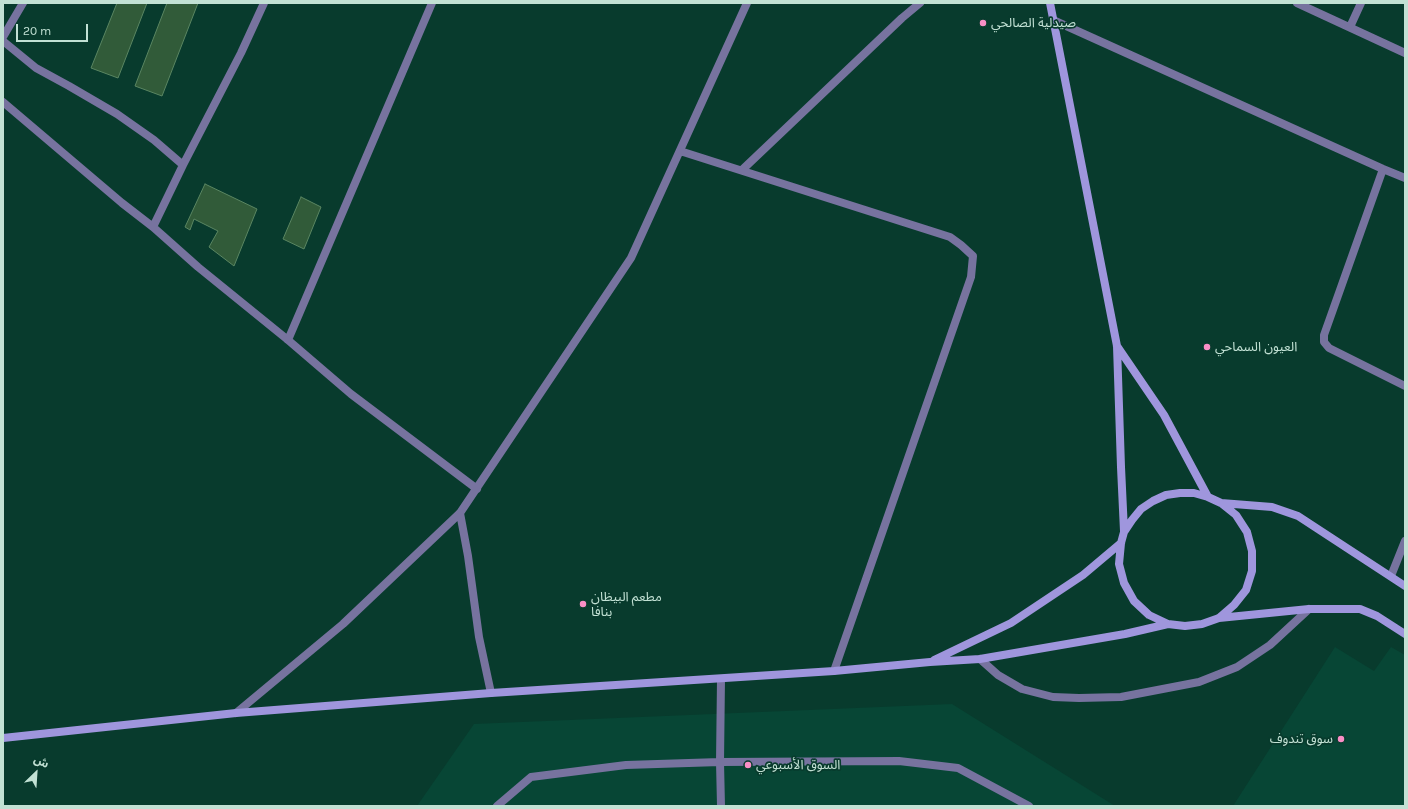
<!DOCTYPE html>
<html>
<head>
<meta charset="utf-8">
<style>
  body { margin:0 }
  #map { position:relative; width:1408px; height:809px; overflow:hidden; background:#083b2d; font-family:Karla,"Noto Sans Arabic",sans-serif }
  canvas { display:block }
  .frame { position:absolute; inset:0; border:4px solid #c2e1d4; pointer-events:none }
  .north { position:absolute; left:16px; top:753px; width:40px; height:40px; -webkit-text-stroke:3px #083b2d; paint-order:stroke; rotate:25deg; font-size:11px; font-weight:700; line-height:16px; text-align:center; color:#c2e1d4 }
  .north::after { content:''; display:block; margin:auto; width:14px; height:18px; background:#c2e1d4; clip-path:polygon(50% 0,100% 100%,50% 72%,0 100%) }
  .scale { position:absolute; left:16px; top:24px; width:72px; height:18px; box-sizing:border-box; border:2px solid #c2e1d4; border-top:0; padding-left:5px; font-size:12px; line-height:14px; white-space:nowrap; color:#c2e1d4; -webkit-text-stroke:3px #083b2d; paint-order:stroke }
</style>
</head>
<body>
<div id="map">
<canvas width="1408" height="809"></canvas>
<div class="frame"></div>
<div class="north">ش</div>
<div class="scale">20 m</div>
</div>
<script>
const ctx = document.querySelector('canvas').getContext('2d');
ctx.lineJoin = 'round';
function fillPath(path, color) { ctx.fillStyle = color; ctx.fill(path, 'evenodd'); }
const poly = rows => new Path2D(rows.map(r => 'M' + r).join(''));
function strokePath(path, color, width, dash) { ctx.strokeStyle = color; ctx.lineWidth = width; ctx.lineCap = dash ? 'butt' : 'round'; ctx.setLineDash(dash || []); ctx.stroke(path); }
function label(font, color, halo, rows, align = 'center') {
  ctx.font = font + ' Karla,"Noto Sans Arabic",sans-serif'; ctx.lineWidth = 3.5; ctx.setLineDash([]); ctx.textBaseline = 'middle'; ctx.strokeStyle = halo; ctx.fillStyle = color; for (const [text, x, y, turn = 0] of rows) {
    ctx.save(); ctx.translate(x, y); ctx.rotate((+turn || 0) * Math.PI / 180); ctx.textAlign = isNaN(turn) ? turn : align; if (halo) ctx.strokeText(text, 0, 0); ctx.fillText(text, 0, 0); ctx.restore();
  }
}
const built = poly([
  [1335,647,1374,671,1391,647,1405,655,1405,806,1233,806],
  [952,704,1115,806,417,806,474,724]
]);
const building = poly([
  [117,3,147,3,118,78,91,68,117,3],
  [167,3,198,3,162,96,135,86,167,3],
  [205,184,257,209,234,266,209,247,218,231,194,219,190,230,185,227,205,184],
  [301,197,321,207,304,249,283,239,301,197]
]);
const service = poly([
  [980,659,998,675,1022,689,1053,697,1079,698,1121,697,1199,682,1237,667,1270,645,1309,609]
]);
const minor = poly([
  [1297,3,1405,53],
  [1053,20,1383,169,1405,178],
  [1350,27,1361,3],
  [3,37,23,3],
  [3,41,36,68,69,86,117,114,154,140,183,165,153,227],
  [3,102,122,203,153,227,198,267,288,340,351,394,477,489],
  [680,151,950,237,961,245,973,256,971,277,834,671],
  [183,165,241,53,264,3],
  [1383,169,1324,335,1324,342,1329,348,1405,386],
  [742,170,902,18,920,3],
  [288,340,432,3],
  [460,513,468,556,479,637,491,693],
  [1391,576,1405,541],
  [236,713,343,624,460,513,631,258,747,3],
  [497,806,531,777,626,765,720,762,899,761,958,768,1029,806],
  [721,806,720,762,721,679]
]);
const secondary = poly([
  [1050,3,1117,346,1121,467,1124,531],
  [1117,346,1164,415,1208,497,1221,503,1236,515,1247,532,1252,551,1252,571,1246,590,1234,605,1219,618,1202,624,1185,626,1168,624,1149,615,1134,601,1124,583,1119,564,1121,543,1124,532,1132,520,1141,509,1153,501,1166,495,1180,493,1194,493,1208,497],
  [1221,503,1272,507,1298,516,1405,586],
  [1219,618,1309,609,1360,609,1377,616,1405,634],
  [934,660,1011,623,1083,575,1121,543],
  [3,738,236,713,491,693,834,671,930,662,980,659,1125,634,1168,624]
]);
const markers = [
  [983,23,4,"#fa8fc6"],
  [1207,347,4,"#fa8fc6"],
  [583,604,4,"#fa8fc6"],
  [1341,739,4,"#fa8fc6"],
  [748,765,4,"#fa8fc6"]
];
const poiNames = [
  ["صيدلية الصالحي",991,23],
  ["العيون السماحي",1215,347],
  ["مطعم البيظان",591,597],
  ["بنافا",591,612],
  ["سوق تندوف",1333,739,"right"],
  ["السوق الأسبوعي",756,765]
];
fillPath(built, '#074635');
fillPath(building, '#315b39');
strokePath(building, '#5a8662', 1);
strokePath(service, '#77739f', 8);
strokePath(minor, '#77739f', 8);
strokePath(secondary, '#9f96dd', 8);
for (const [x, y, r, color] of markers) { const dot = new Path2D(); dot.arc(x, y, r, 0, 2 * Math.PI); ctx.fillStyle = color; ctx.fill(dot); strokePath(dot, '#083b2d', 1.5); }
label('13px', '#c2e1d4', '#083b2d', poiNames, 'left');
</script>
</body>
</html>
